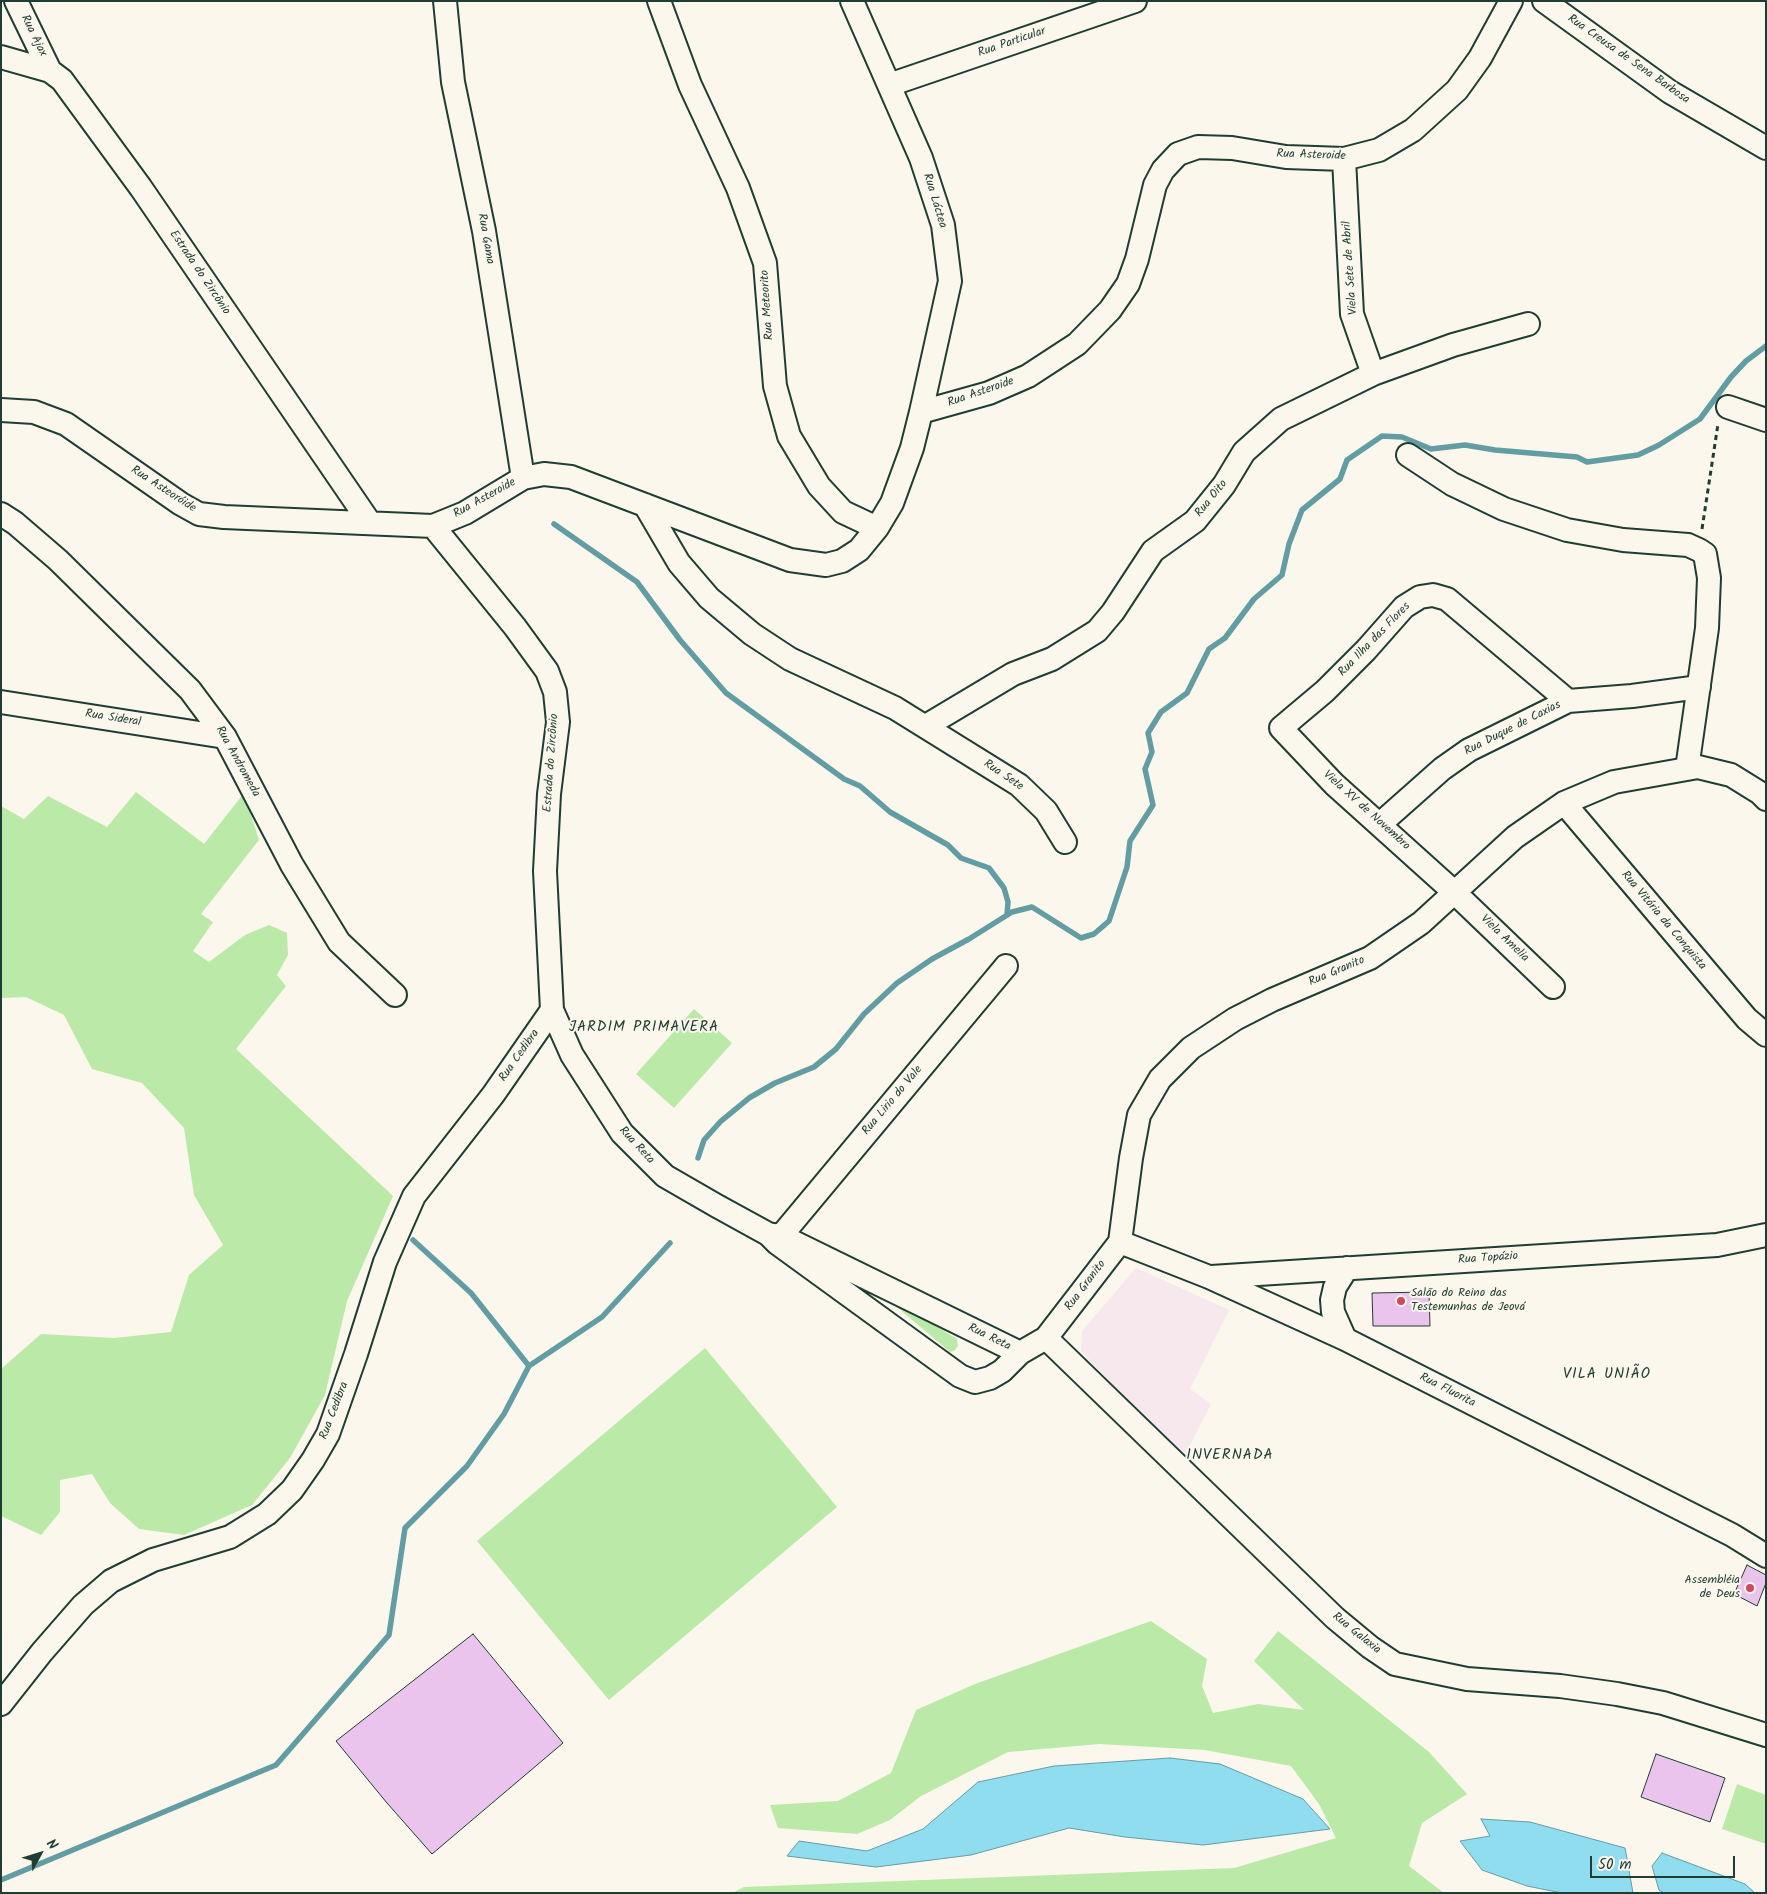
<!DOCTYPE html>
<html>
<head>
<meta charset="utf-8">
<style>
  body { margin:0 }
  #map { position:relative; width:1767px; height:1894px; overflow:hidden; background:#fbf7ec; font-family:Kalam,sans-serif }
  canvas { display:block }
  .frame { position:absolute; inset:0; border:2px solid #1f3d34; pointer-events:none }
  .north { position:absolute; left:15px; top:1829px; width:50px; height:50px; -webkit-text-stroke:4px #fbf7ec; paint-order:stroke; rotate:51deg; font-size:14px; font-weight:700; line-height:20px; text-align:center; color:#1f3d34 }
  .north::after { content:''; display:block; margin:auto; width:18px; height:22px; background:#1f3d34; clip-path:polygon(50% 0,100% 100%,50% 72%,0 100%) }
  .scale { position:absolute; left:1590px; top:1856px; width:145px; height:22px; box-sizing:border-box; border:2px solid #1f3d34; border-top:0; padding-left:6px; font-size:15px; line-height:18px; white-space:nowrap; color:#1f3d34; -webkit-text-stroke:4px #fbf7ec; paint-order:stroke }
</style>
</head>
<body>
<div id="map">
<canvas width="1767" height="1894"></canvas>
<div class="frame"></div>
<div class="north">N</div>
<div class="scale">50 m</div>
</div>
<script>
const ctx = document.querySelector('canvas').getContext('2d');
ctx.lineJoin = 'round';
function fillPath(path, color) { ctx.fillStyle = color; ctx.fill(path, 'evenodd'); }
const poly = rows => new Path2D(rows.map(r => 'M' + r).join(''));
function strokePath(path, color, width, dash) { ctx.strokeStyle = color; ctx.lineWidth = width; ctx.lineCap = dash ? 'butt' : 'round'; ctx.setLineDash(dash || []); ctx.stroke(path); }
function label(font, color, halo, rows, align = 'center') {
  ctx.font = font + ' Kalam,sans-serif'; ctx.lineWidth = 4; ctx.setLineDash([]); ctx.textBaseline = 'middle'; ctx.strokeStyle = halo; ctx.fillStyle = color; for (const [text, x, y, turn = 0] of rows) {
    ctx.save(); ctx.translate(x, y); ctx.rotate((+turn || 0) * Math.PI / 180); ctx.textAlign = isNaN(turn) ? turn : align; if (halo) ctx.strokeText(text, 0, 0); ctx.fillText(text, 0, 0); ctx.restore();
  }
}
const built = poly([
  [1136,1268,1229,1310,1190,1389,1211,1404,1183,1459,1081,1351,1082,1331]
]);
const green = poly([
  [136,792,204,844,244,793,259,840,201,914,213,922,193,951,209,962,245,935,269,925,287,933,288,955,277,975,286,986,236,1049,393,1196,347,1301,325,1395,290,1458,252,1505,184,1535,139,1529,110,1503,92,1474,60,1480,60,1512,41,1535,1,1516,1,1369,41,1334,114,1338,171,1332,189,1275,223,1245,194,1195,184,1128,142,1083,92,1069,64,1015,26,997,1,998,1,806,24,819,48,796,107,827],
  [694,1009,732,1043,674,1108,636,1074],
  [877,1290,957,1339,958,1346,954,1351,950,1352],
  [705,1348,837,1507,609,1700,477,1541],
  [1151,1621,1207,1659,1202,1686,1213,1713,1258,1704,1304,1710,1254,1661,1278,1631,1429,1752,1467,1794,1422,1823,1409,1866,1444,1893,732,1893,744,1887,1234,1868,1336,1838,1319,1804,1291,1766,1205,1750,1099,1744,1008,1752,921,1796,890,1820,857,1834,778,1828,770,1805,838,1801,891,1773,916,1710,975,1684],
  [1737,1784,1766,1795,1766,1844,1722,1829]
]);
const water = poly([
  [1170,1758,1220,1764,1303,1799,1330,1829,1203,1845,1125,1837,1069,1828,971,1855,876,1867,787,1856,799,1841,867,1851,923,1829,978,1782,1054,1766,1170,1758],
  [1481,1819,1530,1822,1625,1848,1633,1893,1562,1893,1527,1886,1482,1870,1460,1841,1490,1836,1481,1819],
  [1662,1853,1745,1884,1755,1893,1664,1893,1659,1890,1652,1866,1662,1853]
]);
const stream = poly([
  [554,524,637,582,680,640,726,693,844,779,860,786,890,812,948,845,961,858,989,868,1004,888,1008,902,1007,915],
  [698,1158,704,1140,721,1121,749,1098,775,1083,814,1067,836,1049,864,1014,897,983,932,959,969,939,1012,912,1032,907,1081,938,1094,934,1109,921,1127,867,1130,841,1153,805,1145,769,1152,752,1148,733,1161,712,1187,693,1209,649,1225,638,1254,599,1282,575,1289,544,1302,510,1340,479,1347,460,1382,436,1402,437,1431,449,1465,445,1495,450,1577,457,1587,462,1638,455,1659,445,1700,419,1731,377,1746,361,1766,346],
  [413,1240,471,1293,529,1366],
  [1,1880,276,1765,389,1635,405,1528,467,1466,504,1414,529,1366,602,1317,670,1243]
]);
const building = poly([
  [1429,1292,1430,1326,1373,1326,1372,1293,1429,1292],
  [1747,1565,1766,1575,1766,1583,1757,1606,1734,1594,1747,1565],
  [473,1634,563,1743,432,1854,387,1803,336,1741,473,1634],
  [1656,1754,1725,1778,1710,1822,1641,1797,1656,1754]
]);
const path = poly([
  [1702,529,1718,424]
]);
const minor = poly([
  [16,1,50,71],
  [445,1,453,82,484,231,523,478],
  [659,1,690,85,738,188,765,263,775,386,789,436,819,486,843,512,877,528],
  [852,1,921,158,943,225,950,281,921,412],
  [1544,1,1670,92,1766,148],
  [1,57,50,71,62,80,141,188,370,523],
  [889,85,1135,1],
  [1344,159,1352,314,1373,374],
  [1728,407,1766,420],
  [1,410,34,412,66,424,181,504,199,514,224,517,433,526,465,513,523,478,544,474,571,477,790,560,826,565,842,561,859,550,877,528,892,503,912,448,921,412,989,393,1028,376,1077,344,1110,310,1128,284,1137,259,1155,185,1163,170,1178,154,1198,147,1232,148,1286,157,1344,159,1379,150,1413,130,1457,90,1480,58,1511,1],
  [1408,455,1452,484,1504,509,1567,530,1623,540,1688,545,1699,550,1705,554,1709,578,1707,628,1687,769],
  [645,505,679,563,709,598,752,634,790,659,895,708,1019,785,1046,811,1065,842],
  [1,514,15,523,58,560,190,690,225,737,292,865,339,942,395,995],
  [433,526,515,627,547,671,555,692,558,722,549,794,545,871,552,1010,572,1055,622,1133,665,1176,717,1206,768,1234,781,1236,1020,1353],
  [1,702,225,737],
  [926,726,1013,674,1052,659,1097,631,1113,612,1153,551,1195,521,1224,485,1244,452,1281,419,1373,374,1453,345,1528,324],
  [1564,803,1730,999,1747,1019,1766,1035],
  [1380,824,1442,769,1469,750,1568,701,1632,696,1699,687],
  [1553,987,1454,892,1334,784,1281,728,1325,691,1366,650,1404,607,1420,597,1433,595,1447,599,1568,701],
  [768,1234,777,1243,960,1376,975,1382,990,1378,1002,1371,1020,1353,1046,1338,1120,1242,1131,1158,1139,1115,1160,1079,1191,1048,1235,1019,1272,1000,1370,958,1421,923,1515,837,1564,803,1614,782,1698,767,1731,775,1760,793,1766,799],
  [781,1236,1006,966],
  [1120,1242,1209,1277,1345,1339,1732,1535,1766,1556],
  [1211,1277,1717,1245,1766,1235],
  [1046,1338,1335,1618,1370,1647,1395,1664,1467,1679,1560,1686,1617,1694,1663,1703,1766,1735],
  [1345,1339,1333,1312,1332,1300,1335,1287,1347,1268],
  [1,1704,42,1652,83,1605,111,1581,153,1560,230,1537,267,1514,292,1490,313,1460,328,1434,356,1354,385,1262,414,1196,493,1095,552,1010]
]);
const markers = [
  [1401,1301,5,"#d1495b"],
  [1750,1588,5,"#d1495b"]
];
const streetNames = [
  ["Rua Ajax",33,36,64],
  ["Rua Particular",1012,43,-19],
  ["Rua Creusa de Sena Barbosa",1628,60,35],
  ["Rua Asteroide",1311,156,2],
  ["Rua Láctea",934,201,73],
  ["Rua Gama",485,239,80],
  ["Viela Sete de Abril",1351,268,-94],
  ["Estrada do Zircônio",199,273,56],
  ["Rua Meteorito",768,305,-94],
  ["Rua Asteroide",981,393,-19],
  ["Rua Asteoróide",163,490,33],
  ["Rua Asteroide",485,499,-29],
  ["Rua Oito",1212,499,-51],
  ["Rua Ilha das Flores",1375,640,-46],
  ["Rua Sideral",113,719,9],
  ["Rua Duque de Caxias",1513,729,-27],
  ["Rua Andromeda",237,762,61],
  ["Estrada do Zircônio",552,763,-86],
  ["Rua Sete",1003,776,34],
  ["Viela XV de Novembro",1366,811,42],
  ["Rua Vitória da Conquista",1663,921,50],
  ["Viela Amelia",1504,939,44],
  ["Rua Granito",1337,972,-23],
  ["Rua Cedibra",520,1056,-55],
  ["Rua Lirio do Vale",893,1101,-50],
  ["Rua Reta",636,1146,47],
  ["Rua Topázio",1488,1259,-4],
  ["Rua Granito",1086,1286,-53],
  ["Rua Reta",989,1338,26],
  ["Rua Fluorita",1447,1391,27],
  ["Rua Cedibra",335,1411,-69],
  ["Rua Galaxia",1356,1634,39]
];
const poiNames = [
  ["Salão do Reino das",1411,1294],
  ["Testemunhas de Jeová",1411,1308],
  ["Assembléia",1740,1581,"right"],
  ["de Deus",1740,1595,"right"]
];
const quarterNames = [
  ["JARDIM PRIMAVERA",644,1028],
  ["VILA UNIÃO",1607,1375],
  ["INVERNADA",1230,1456]
];
fillPath(built, '#f6e8ec');
fillPath(green, '#bbe9a7');
fillPath(water, '#90ddef');
strokePath(water, '#639da4', 1);
strokePath(stream, '#639da4', 5.5);
fillPath(building, '#ebc4ed');
strokePath(building, '#1f3d34', 1);
strokePath(minor, '#1f3d34', 26);
strokePath(path, '#1f3d34', 3, [5, 4]);
strokePath(minor, '#fbf7ec', 22);
for (const [x, y, r, color] of markers) { const dot = new Path2D(); dot.arc(x, y, r, 0, 2 * Math.PI); ctx.fillStyle = color; ctx.fill(dot); strokePath(dot, '#fbf7ec', 2); }
label('12px', '#1f3d34', '#fbf7ec', streetNames);
label('12px', '#1f3d34', '#fbf7ec', poiNames, 'left');
ctx.letterSpacing = '1px';
label('15px', '#1f3d34', '#fbf7ec', quarterNames);
ctx.letterSpacing = '0px';
</script>
</body>
</html>
